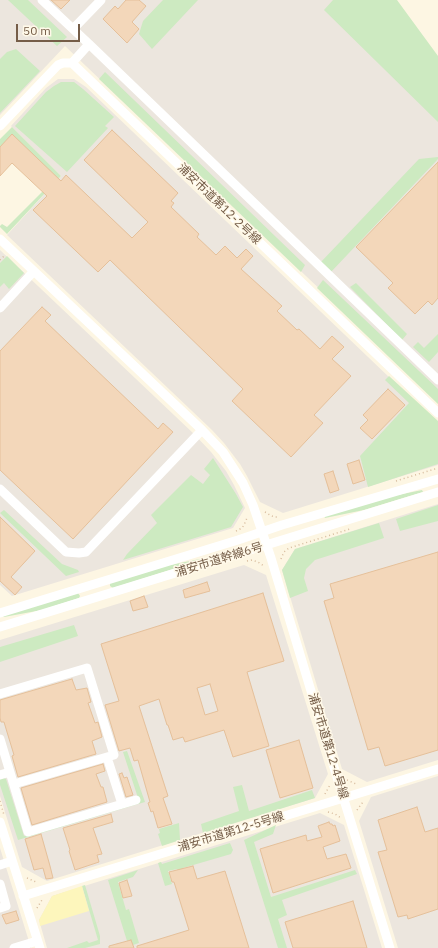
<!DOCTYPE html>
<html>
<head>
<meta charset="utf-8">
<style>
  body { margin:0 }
  #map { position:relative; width:438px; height:948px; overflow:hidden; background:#fdf6e3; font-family:"IBM Plex Sans",sans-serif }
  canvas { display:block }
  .scale { position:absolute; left:16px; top:24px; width:64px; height:18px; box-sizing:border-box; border:2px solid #755d48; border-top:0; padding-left:5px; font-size:12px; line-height:14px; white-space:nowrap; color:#755d48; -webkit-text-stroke:3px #fff9e9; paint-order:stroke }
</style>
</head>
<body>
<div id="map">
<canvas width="438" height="948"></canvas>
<div class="scale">50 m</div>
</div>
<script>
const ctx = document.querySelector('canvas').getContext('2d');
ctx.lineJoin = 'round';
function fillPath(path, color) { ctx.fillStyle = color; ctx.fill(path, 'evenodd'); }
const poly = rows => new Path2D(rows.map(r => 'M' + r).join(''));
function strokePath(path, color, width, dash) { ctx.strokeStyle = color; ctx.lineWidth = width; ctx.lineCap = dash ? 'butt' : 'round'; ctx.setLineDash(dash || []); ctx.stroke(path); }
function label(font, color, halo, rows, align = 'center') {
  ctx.font = font + ' "IBM Plex Sans","Noto Sans JP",sans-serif'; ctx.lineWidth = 3; ctx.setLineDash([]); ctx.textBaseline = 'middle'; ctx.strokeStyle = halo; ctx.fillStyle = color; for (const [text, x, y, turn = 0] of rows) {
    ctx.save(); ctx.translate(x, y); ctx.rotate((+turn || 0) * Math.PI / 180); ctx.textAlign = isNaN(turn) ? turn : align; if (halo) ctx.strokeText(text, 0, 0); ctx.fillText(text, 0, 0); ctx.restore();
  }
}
const industrial = poly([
  [0,0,379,0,438,79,438,402,65,46,0,115],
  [58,79,74,79,86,87,438,424,438,465,283,513,260,502,247,476,240,464,224,443,212,430,7,235,61,176,11,126,46,88],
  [0,250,194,434,211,452,226,471,234,485,245,508,233,528,12,596,0,585],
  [438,504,438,760,367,782,342,769,282,570,295,549],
  [244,565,266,575,328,774,315,798,47,881,22,867,0,796,0,640],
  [438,776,438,948,398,948,359,821,371,797],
  [320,813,344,825,382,948,47,948,39,920,52,896],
  [0,848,19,909,31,948,0,948]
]);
const green = poly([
  [8,0,28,0,67,37,57,46],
  [163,0,198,0,152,49,139,34,143,21],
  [333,0,397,0,438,56,438,122,324,10],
  [16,49,40,71,0,113,0,59,7,52],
  [105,72,305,265,301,272,99,79],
  [61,82,74,82,83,89,114,117,105,126,108,128,67,172,15,126,46,92,54,86],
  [12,127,61,176,7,234,0,227,0,226,2,224,7,227,50,184,12,135,0,147,0,139],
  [438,157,438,159,330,273,320,263,419,159],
  [7,256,24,273,9,289,4,283,0,287,0,263],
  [323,280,438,389,438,404,317,288],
  [356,283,407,334,402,340,350,287],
  [438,334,438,352,429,362,413,347,418,342,424,348],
  [389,376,438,421,438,464,368,487,360,456,409,403,385,380],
  [213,458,236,494,243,507,231,527,123,560,127,554,157,523,151,515,191,475,203,484,210,475,204,469],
  [422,490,423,492,364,510,325,518,324,516,383,498],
  [438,505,438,521,400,531,396,519],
  [4,510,62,564,78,570,79,572,66,576,0,513],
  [379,523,384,538,315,560,306,569,304,578,308,591,290,598,282,570,295,549],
  [205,558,205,559,113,588,110,586,110,583,165,566],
  [78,593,80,596,79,598,42,610,4,617,3,616],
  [74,625,78,636,0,662,0,647],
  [127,751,145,802,18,840,0,785,0,779,4,778,6,779,24,836,139,801,123,752],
  [242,785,249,811,312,790,315,798,203,833,201,824,239,811,233,787],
  [179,823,180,840,162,846,158,834,160,833,159,829],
  [276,825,273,834,254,842,271,897,355,870,357,874,282,900,287,915,278,919,287,948,278,948,244,840],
  [230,843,233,850,231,854,183,868,179,873,177,869,168,871,172,884,165,886,158,863,161,862,162,864],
  [138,870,133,877,118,882,126,910,129,909,139,943,133,945,131,940,127,941,108,880],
  [85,885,100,936,100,944,85,948,67,948,87,941,89,943,98,940,82,886]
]);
const sand = poly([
  [82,886,89,911,40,926,39,920,52,896]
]);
const building = poly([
  [51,0,70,0,61,9,51,0],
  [126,0,139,0,146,6,132,22,139,29,127,43,103,19,115,6,118,9,126,0],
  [112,130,178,193,171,201,174,203,171,207,199,234,197,237,216,255,225,246,237,258,246,249,253,256,241,269,282,306,277,311,297,330,299,329,320,349,332,336,344,347,332,359,351,376,314,415,323,423,291,457,232,401,243,389,110,260,98,272,33,210,47,196,12,163,0,176,0,147,12,134,61,181,66,175,132,238,148,222,84,160,112,130],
  [438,162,438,298,432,305,428,301,415,314,388,288,393,283,356,247,438,162],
  [42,307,51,315,45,321,158,429,163,423,173,432,73,539,0,470,0,351,42,307],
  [388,389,405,405,372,439,360,428,368,420,363,415,388,389],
  [359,460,365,480,353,484,347,464,359,460],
  [333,471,339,490,330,493,324,474,333,471],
  [0,517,35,551,11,577,22,587,15,595,0,581,0,517],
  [438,552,438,750,385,766,379,747,368,750,324,601,334,598,330,584,438,552],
  [207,582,210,591,185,598,183,590,207,582],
  [263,593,284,661,247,672,269,746,233,757,224,730,185,742,183,737,173,740,168,725,167,725,159,699,139,706,168,796,163,798,172,824,158,828,153,811,151,812,148,803,150,802,138,760,134,761,130,748,119,751,105,705,119,701,101,644,263,593],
  [210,684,218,711,205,715,197,688,210,684],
  [144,596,148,607,133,611,130,601,144,596],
  [72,679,76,690,87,688,91,702,88,703,95,723,98,722,102,737,92,741,96,754,18,777,12,756,14,755,7,732,4,722,1,722,0,718,0,700,72,679],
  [299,740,313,788,280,798,266,750,299,740],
  [103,764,105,771,96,774,101,787,103,787,107,802,32,825,21,788,103,764],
  [122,773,124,778,127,777,133,795,126,797,119,774,122,773],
  [417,807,425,832,438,828,438,909,408,919,407,915,398,917,378,852,387,850,378,820,417,807],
  [111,814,113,822,93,828,102,854,97,855,99,862,75,870,69,851,70,850,63,828,111,814],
  [329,822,330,824,332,824,333,826,335,825,340,841,323,847,327,859,346,854,351,868,273,893,260,849,306,835,307,841,322,837,318,826,329,822],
  [41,834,50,866,53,878,46,879,43,868,34,870,25,839,41,834],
  [193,866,197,879,225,871,249,948,137,948,137,946,189,930,174,882,172,882,169,872,193,866],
  [127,880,132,896,123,898,119,883,127,880],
  [353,901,367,948,293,948,285,922,353,901],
  [16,911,19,920,6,924,2,915,16,911],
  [131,940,134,948,109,948,109,946,131,940]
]);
const path = poly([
  [0,260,4,256],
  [396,481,438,468],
  [265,512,270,515,274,517,277,517],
  [236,531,242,528,244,525,247,518],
  [281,559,284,552,289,548,350,529],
  [247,561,252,560,258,562,264,566],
  [347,780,356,784],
  [325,794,330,785],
  [0,801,4,815],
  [357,810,363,802],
  [328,812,335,814,341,818],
  [27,878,36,882],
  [37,908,42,900]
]);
const minor = poly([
  [42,0,89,44],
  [73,29,101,0],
  [72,63,89,44,438,380],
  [0,126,58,65,63,63,72,63,438,413],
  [0,239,202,430,223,452,243,483,253,505,271,558,336,774,390,948],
  [0,308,34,271],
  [0,489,66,552,79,553,86,552,202,430],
  [0,613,238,540,282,525,438,479],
  [0,627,438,492],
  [0,694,87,668,114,755,14,784],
  [0,739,28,832,136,800],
  [107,757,122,804],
  [0,775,10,772],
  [0,822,40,948],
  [0,865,12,861],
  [0,884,6,906,0,908],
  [23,896,438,769],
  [14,948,37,941]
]);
const streetNames = [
  ["浦安市道第12-2号線",219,204,44],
  ["浦安市道幹線6号",219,560,-17],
  ["浦安市道第12-4号線",328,746,73],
  ["浦安市道第12-5号線",231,832,-17]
];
fillPath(industrial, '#ece6de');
fillPath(green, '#cdeac1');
fillPath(sand, '#fdf6bc');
fillPath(building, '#f3d7ba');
strokePath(building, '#e5c09a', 1);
strokePath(path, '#d7bb9d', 1.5, [1, 3]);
strokePath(minor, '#fff', 9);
label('12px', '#755d48', '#fff9e9', streetNames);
</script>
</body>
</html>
